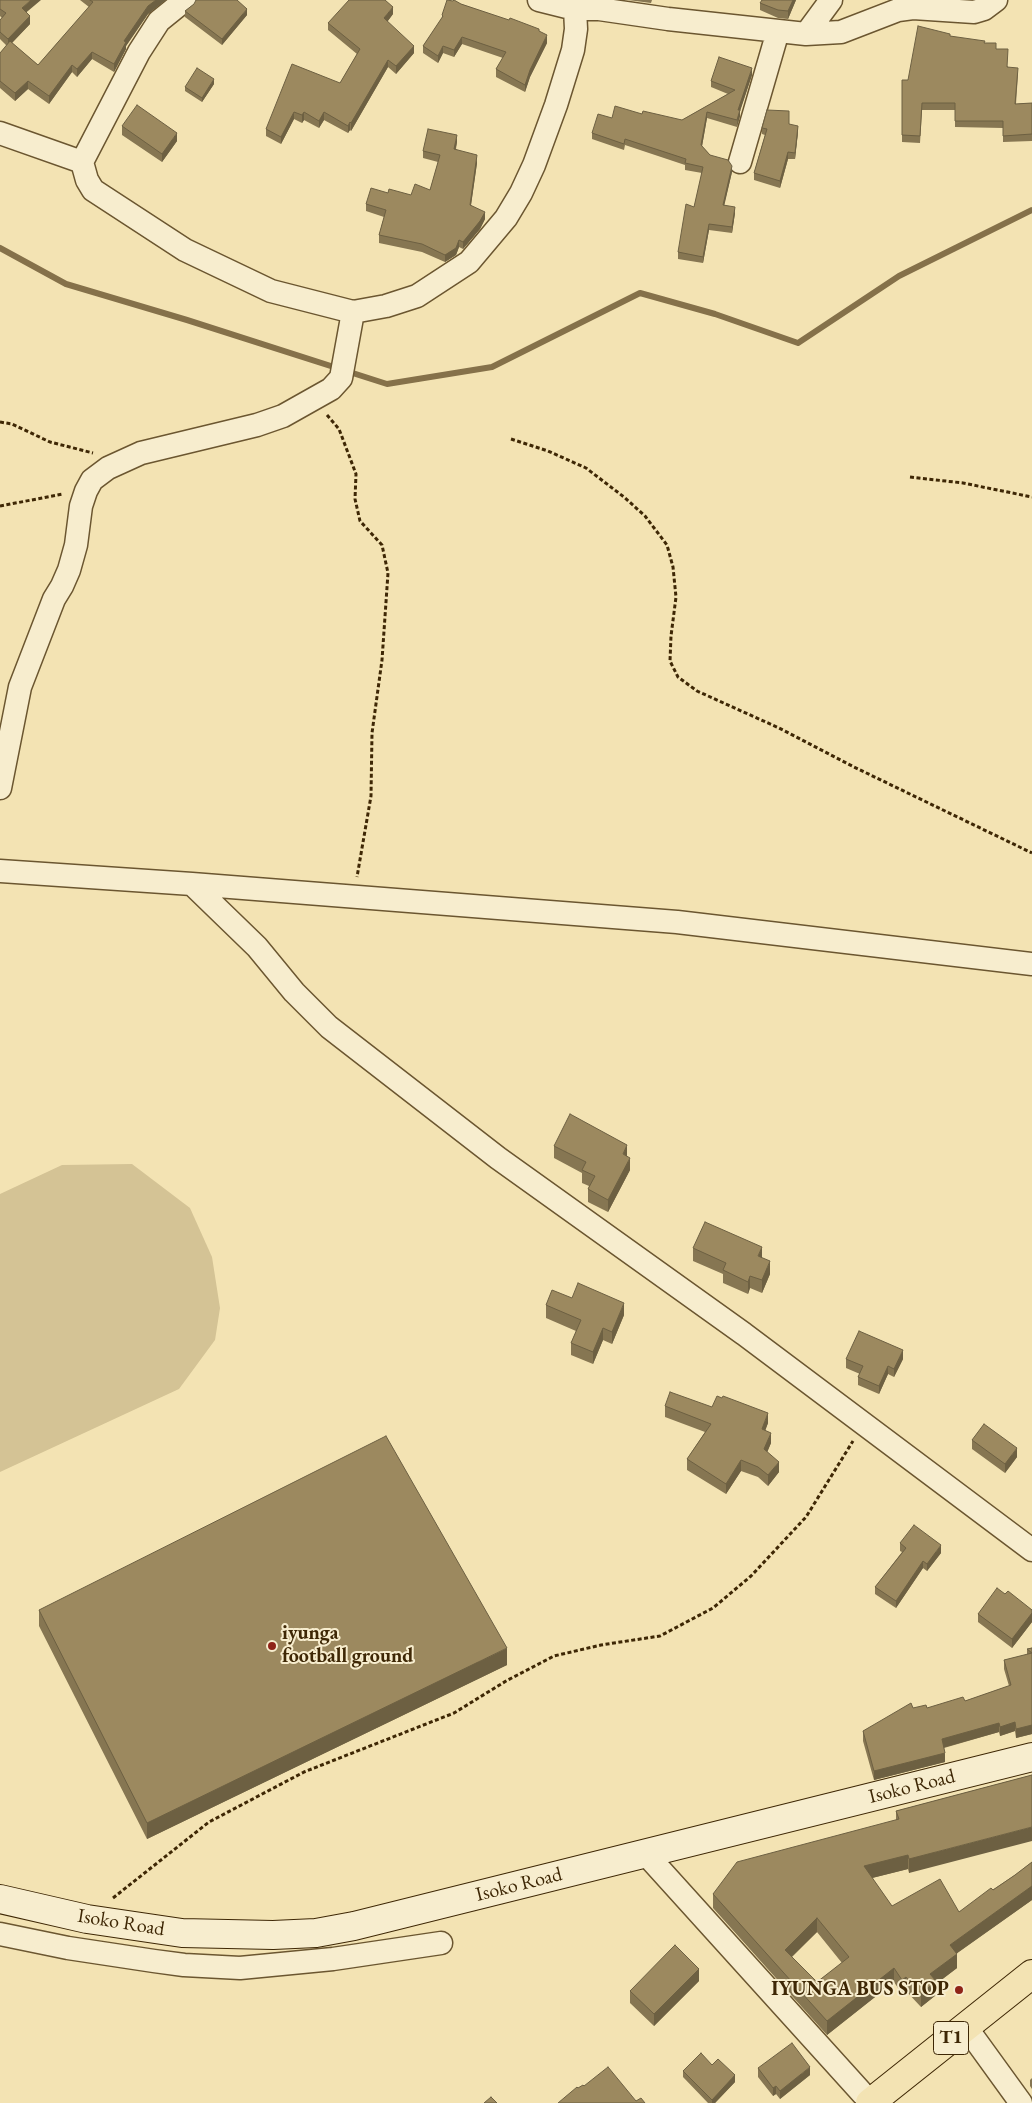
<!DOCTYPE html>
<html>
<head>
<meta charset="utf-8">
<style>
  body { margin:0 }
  canvas { display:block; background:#f3e3b3 }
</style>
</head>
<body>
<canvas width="1032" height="2103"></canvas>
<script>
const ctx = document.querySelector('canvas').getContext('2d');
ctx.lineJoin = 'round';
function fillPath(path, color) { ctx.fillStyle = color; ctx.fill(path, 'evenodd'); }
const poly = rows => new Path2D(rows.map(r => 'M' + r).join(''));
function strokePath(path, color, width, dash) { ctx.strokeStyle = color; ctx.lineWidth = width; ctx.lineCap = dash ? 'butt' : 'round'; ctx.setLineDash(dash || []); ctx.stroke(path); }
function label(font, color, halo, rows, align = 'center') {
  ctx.font = font + ' "EB Garamond",serif'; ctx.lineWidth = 4; ctx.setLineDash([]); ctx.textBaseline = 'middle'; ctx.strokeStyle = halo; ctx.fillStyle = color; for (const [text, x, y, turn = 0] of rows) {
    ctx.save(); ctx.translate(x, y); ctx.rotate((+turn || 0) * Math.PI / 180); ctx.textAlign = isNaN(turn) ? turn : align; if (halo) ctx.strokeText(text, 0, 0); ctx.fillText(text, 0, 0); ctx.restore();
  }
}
const green = poly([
  [132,1164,190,1208,212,1257,220,1308,215,1340,179,1389,0,1472,0,1194,62,1165]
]);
const stream = poly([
  [0,248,66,284,187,320,387,384,492,367,640,293,715,314,798,343,899,276,1032,210]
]);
const path = poly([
  [327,415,339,429,356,474,355,499,360,521,382,545,388,573,382,660,372,733,371,796,357,877],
  [0,422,12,424,50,442,93,453],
  [511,439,548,451,586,468,624,497,645,516,667,545,673,567,676,597,671,636,670,661,678,677,697,691,779,728,854,767,1032,853],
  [910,477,963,483,1032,497],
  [0,506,63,494],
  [113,1898,209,1822,304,1772,454,1713,506,1681,554,1656,601,1645,660,1636,713,1608,751,1576,806,1517,853,1441]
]);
const street = poly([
  [185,0,159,21,139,52,82,162,87,180,93,190,185,250,271,291,353,312,386,306,417,296,469,262,506,218,521,193,534,165,556,105,573,50,576,29,575,9],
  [539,0,575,9,599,9,668,19,806,34,841,32,898,10,913,8,974,12,984,9,996,0],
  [806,34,831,0],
  [0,133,82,162],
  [740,162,778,31],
  [0,788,20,687,54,599,62,586,69,570,76,545,81,506,86,491,92,480,108,468,141,453,257,425,283,416,331,389,341,378,353,312],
  [0,871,192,884,677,922,1032,964],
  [192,884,257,947,294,992,329,1027,498,1158,744,1334,1032,1550],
  [645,1853,871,2103],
  [0,1934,68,1948,154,1961,184,1965,240,1968,333,1959,441,1943],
  [966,2027,1021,2103]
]);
const secondary = poly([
  [0,1899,87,1919,182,1933,273,1935,316,1933,354,1926,1032,1757]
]);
const highway = poly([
  [870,2103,1032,1974]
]);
const wall = poly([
  [0,0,26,12,30,24,12,43,38,65,89,7,80,0,166,0,148,14,126,46,126,49,114,72,92,59,77,77,72,72,49,104,28,89,15,101,0,88,0,53,7,46,0,39,0,20,2,18,0,16],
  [628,0,652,0,651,3],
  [796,0,788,19,778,18,760,10,760,3],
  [194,4,247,15,222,45,185,17,185,11],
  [461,4,539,31,547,43,530,77,525,92,496,77,496,69,503,58,462,44,454,57,443,53,438,63,423,53,423,46,442,18,442,15],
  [393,14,387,22,414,53,396,74,388,67,351,131,350,130,348,133,324,120,319,128,304,120,302,123,294,119,281,144,266,136,266,129,340,83,357,54,328,30,328,23],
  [950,36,984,43,996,49,1008,67,1018,74,1016,104,1032,103,1032,141,1003,142,1003,128,955,127,955,110,922,110,920,143,902,142,902,80,908,80],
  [752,75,740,111,740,116,737,127,707,118,702,146,710,155,732,172,724,205,735,213,732,233,709,230,703,263,678,259,678,252,694,207,702,173,685,170,685,165,625,145,624,150,592,139,592,133,642,114,682,120,728,94,711,87,711,81],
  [214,84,202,102,185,91,185,87],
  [789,124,798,132,795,159,788,159,780,188,754,180,754,173,765,135,762,134,762,128],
  [122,126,177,141,162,162,122,135],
  [457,142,456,149,477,163,471,205,485,219,480,229,463,249,459,247,456,255,445,262,422,252,379,243,379,235,384,217,366,211,366,204,388,193,411,195,430,190,438,162,423,158,423,151],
  [554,1146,627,1156,630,1170,608,1212,588,1202,588,1189,589,1186,582,1183,582,1173,554,1158],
  [693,1248,762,1258,770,1274,762,1293,750,1288,748,1294,723,1283,723,1274,693,1261],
  [572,1298,624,1315,612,1344,603,1340,593,1364,571,1355,571,1343,576,1331,546,1318,546,1305],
  [846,1359,903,1359,894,1377,888,1374,879,1394,858,1385,858,1377,860,1374,846,1368],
  [665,1406,712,1407,768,1423,765,1430,771,1443,767,1452,779,1472,768,1486,758,1477,741,1471,726,1494,687,1470,687,1459,705,1432,665,1417],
  [972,1440,1017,1457,1005,1473,972,1449],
  [900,1543,941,1553,927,1571,923,1568,896,1608,875,1594,875,1587,902,1552,900,1551],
  [1005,1594,1032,1610,1032,1622,1012,1648,978,1622,978,1614],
  [39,1610,507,1665,147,1839,39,1626],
  [1032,1648,1032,1734,1016,1738,1015,1731,1000,1736,999,1732,944,1748,945,1762,874,1780,863,1741,863,1731,913,1708,927,1708,965,1701,1009,1686,1004,1669,1004,1660,1027,1655,1027,1649],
  [1032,1775,909,1873,908,1869,872,1878,892,1906,959,1912,1015,1875,1032,1862,1032,1900,956,1954,957,1968,936,1984,936,1995,921,2007,906,1991,902,1994,894,1982,827,2035,713,1908,713,1894,896,1820,896,1811],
  [817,1932,842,1963,817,1982,792,1957],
  [699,1981,654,2026,630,2003,630,1991],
  [712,2065,735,2082,715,2103,708,2103,683,2077,683,2071],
  [758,2068,810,2075,780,2099,776,2094,773,2096,758,2077],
  [1032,2078,1032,2089,1030,2086,1030,2080]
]);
const shadedWall = poly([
  [31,0,41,0,22,16,22,8],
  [156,0,166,0,148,14,126,46,126,49,114,72,114,64,124,41,148,6],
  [793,0,796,0,788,19,788,11],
  [393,7,393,14,384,26,384,18],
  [247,9,247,15,222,45,222,39],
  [30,16,30,24,8,47,8,39],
  [547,35,547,43,530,77,525,92,525,85,530,70],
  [462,37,462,44,454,57,454,50],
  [414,46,414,53,396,74,396,66],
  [443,46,443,53,438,63,438,56],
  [92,52,92,59,77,77,77,69],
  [388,60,388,67,351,131,351,123],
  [72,65,72,72,49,104,49,96],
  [752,68,752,75,740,111,740,116,737,127,738,110],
  [214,79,214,84,202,102,202,98],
  [28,81,28,89,15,101,15,93],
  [294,112,294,119,281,144,281,137],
  [304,112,304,120,302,123,302,115],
  [324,112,324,120,319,128,319,121],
  [707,112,707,118,701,152,701,145],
  [350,122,350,130,348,133,348,126],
  [798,126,798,132,795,159,795,153],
  [177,133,177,141,162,162,162,154],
  [457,135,457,142,454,156,454,149],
  [788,152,788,159,780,188,780,181],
  [477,155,477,163,470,212,470,205],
  [732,166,732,172,723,211,723,205],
  [735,207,735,213,732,233,732,227],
  [485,212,485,219,480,229,463,249,463,242],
  [709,224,709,230,703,263,703,257],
  [459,240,459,247,456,255,445,262,445,255],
  [627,1145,627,1157,623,1154],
  [630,1158,630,1170,608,1212,608,1200],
  [762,1247,762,1259,758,1256],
  [770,1261,770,1274,762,1293,762,1280],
  [750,1276,750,1288,748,1294,748,1282],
  [624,1303,624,1315,612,1344,612,1332],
  [603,1328,603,1340,593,1364,593,1352],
  [903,1350,903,1359,894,1377,894,1369],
  [888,1366,888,1374,879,1394,879,1386],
  [768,1413,768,1423,762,1440,762,1429],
  [771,1433,771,1443,764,1460,764,1449],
  [1017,1448,1017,1457,1005,1473,1005,1464],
  [741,1460,741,1471,726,1494,726,1484],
  [779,1462,779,1472,768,1486,768,1475],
  [941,1545,941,1553,927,1571,927,1564],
  [923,1561,923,1568,896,1608,896,1601],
  [1032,1613,1032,1622,1012,1648,1012,1639],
  [507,1648,507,1665,147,1839,147,1823],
  [1015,1722,1015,1731,1000,1736,1000,1727],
  [999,1723,999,1732,942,1748,942,1739],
  [1032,1725,1032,1734,1016,1738,1016,1729],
  [945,1753,945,1762,874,1780,874,1771],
  [1032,1827,1032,1841,909,1873,909,1859],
  [908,1855,908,1869,864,1880,864,1866],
  [1032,1886,1032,1900,950,1958,950,1945],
  [817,1918,817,1932,785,1963,785,1950],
  [957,1954,957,1968,936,1984,936,1995,921,2007,921,1994,930,1974],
  [894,1968,894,1982,827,2035,827,2021],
  [699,1969,699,1981,654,2026,654,2014],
  [906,1977,906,1991,902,1994,902,1980],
  [810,2067,810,2075,780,2099,780,2091],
  [735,2075,735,2082,715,2103,712,2103,712,2100],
  [776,2086,776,2094,773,2096,773,2088]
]);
const building = poly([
  [0,0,31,0,22,8,30,16,8,39,0,32,0,20,6,13,0,9,0,0],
  [90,0,156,0,148,6,124,41,126,42,114,64,92,52,77,69,72,65,49,96,28,81,15,93,0,81,0,53,10,41,38,65,93,2,90,0],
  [196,0,237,0,247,9,222,39,185,11,194,4,196,0],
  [349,0,385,0,393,7,384,18,414,46,396,66,388,60,351,123,350,122,348,126,324,112,319,121,304,112,302,115,294,112,281,137,266,129,292,64,340,83,360,49,328,23,349,0],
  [447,0,453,1,454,0,461,4,509,20,510,18,539,29,539,31,547,35,530,70,525,85,496,69,506,52,462,37,454,50,443,46,438,56,423,46,443,16,442,15,447,0],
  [762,0,793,0,788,11,778,10,760,3,762,0],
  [918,26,950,34,950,36,985,41,984,43,996,43,996,49,1008,49,1007,67,1018,68,1015,104,1032,103,1032,134,1003,136,1003,121,955,121,955,103,922,103,920,136,902,135,902,80,908,80,918,26],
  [719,57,752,68,738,110,740,110,737,120,707,112,701,145,710,155,728,160,732,166,723,205,735,207,732,227,709,224,703,257,678,252,686,204,694,207,703,167,685,163,686,159,625,139,624,144,592,133,598,114,612,118,615,106,642,114,643,111,682,120,735,90,711,81,719,57],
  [197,68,214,79,202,98,185,87,197,68],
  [137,105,177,133,162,154,122,126,137,105],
  [767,110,789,111,789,124,798,126,795,153,788,152,780,181,754,173,767,129,762,128,767,110],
  [428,129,457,135,454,149,477,155,470,205,485,212,480,221,463,242,459,240,456,248,445,255,422,244,379,235,386,210,366,204,371,188,388,193,389,189,411,195,415,184,430,190,440,155,423,151,428,129],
  [570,1114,627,1145,623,1154,630,1158,608,1200,588,1189,595,1176,582,1170,586,1162,554,1146,570,1114],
  [705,1222,762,1247,758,1256,770,1261,762,1280,750,1276,748,1282,723,1270,726,1263,693,1248,705,1222],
  [578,1283,624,1303,612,1332,603,1328,593,1352,571,1343,581,1320,546,1305,552,1290,572,1298,578,1283],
  [859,1331,903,1350,894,1369,888,1366,879,1386,858,1377,863,1366,846,1359,859,1331],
  [670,1392,712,1407,717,1396,722,1398,723,1396,768,1413,762,1429,771,1433,764,1449,779,1462,768,1475,758,1467,741,1460,726,1484,687,1459,711,1424,665,1406,670,1392],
  [984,1424,1017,1448,1005,1464,972,1440,984,1424],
  [386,1436,507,1648,147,1823,39,1610,386,1436],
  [914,1525,941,1545,927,1564,923,1561,896,1601,875,1587,906,1548,900,1543,914,1525],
  [997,1588,1005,1594,1008,1591,1032,1610,1032,1613,1012,1639,978,1614,997,1588],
  [1032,1648,1032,1653,1027,1649,1032,1648],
  [1032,1653,1032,1725,1016,1729,1015,1722,1000,1727,999,1723,942,1739,945,1753,874,1771,863,1731,911,1703,913,1708,926,1705,927,1708,963,1697,965,1701,1011,1685,1004,1660,1032,1653],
  [1032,1775,1032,1827,909,1859,908,1855,864,1866,892,1906,940,1879,959,1912,991,1888,993,1890,1015,1875,1032,1862,1032,1886,950,1945,957,1954,930,1974,936,1981,921,1994,906,1977,902,1980,894,1968,827,2021,713,1894,737,1862,899,1819,896,1811,1032,1775],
  [817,1918,849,1957,817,1982,785,1950,817,1918],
  [675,1945,699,1969,654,2014,630,1991,675,1945],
  [792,2043,810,2067,780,2091,776,2086,773,2088,758,2068,792,2043],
  [701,2053,712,2065,718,2059,735,2075,712,2100,683,2071,701,2053],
  [608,2067,636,2101,641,2098,645,2103,558,2103,577,2087,578,2088,583,2085,584,2086,608,2067],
  [491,2097,497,2103,484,2103,491,2097]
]);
const markers = [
  [272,1646,5,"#8f2418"],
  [959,1990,5,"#8f2418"]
];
const shields = [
  [951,2038,35]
];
const shieldNames = [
  ["T1",951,2038]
];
const poiNames = [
  ["iyunga",282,1634],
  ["football ground",282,1657],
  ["IYUNGA BUS STOP",949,1990,"right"]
];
const streetNames = [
  ["Isoko Road",912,1787,-14],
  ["Isoko Road",519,1885,-14],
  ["Isoko Road",121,1923,9]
];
fillPath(green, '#d4c395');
strokePath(stream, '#85714a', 6);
strokePath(street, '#6b5630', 25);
strokePath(secondary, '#3e2705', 30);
strokePath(highway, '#3e2705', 30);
strokePath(path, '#3e2705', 3, [4, 2.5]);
strokePath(street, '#f7edce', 22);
strokePath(secondary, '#f7edce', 28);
strokePath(highway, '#f3e3b3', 28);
fillPath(wall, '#867652');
fillPath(shadedWall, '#6d6042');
fillPath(building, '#9c895f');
strokePath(building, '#6d6042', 1);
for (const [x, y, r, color] of markers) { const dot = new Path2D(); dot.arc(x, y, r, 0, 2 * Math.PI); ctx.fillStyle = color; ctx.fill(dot); strokePath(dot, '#f7edce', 2); }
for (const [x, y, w] of shields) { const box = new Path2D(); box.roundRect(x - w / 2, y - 16.5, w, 33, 4); ctx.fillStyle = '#f7edce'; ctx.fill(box); strokePath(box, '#3e2705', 1); }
label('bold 19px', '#3e2705', null, shieldNames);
label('bold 20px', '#3e2705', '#f7edce', poiNames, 'left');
label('20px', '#3e2705', '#f7edce', streetNames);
</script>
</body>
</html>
